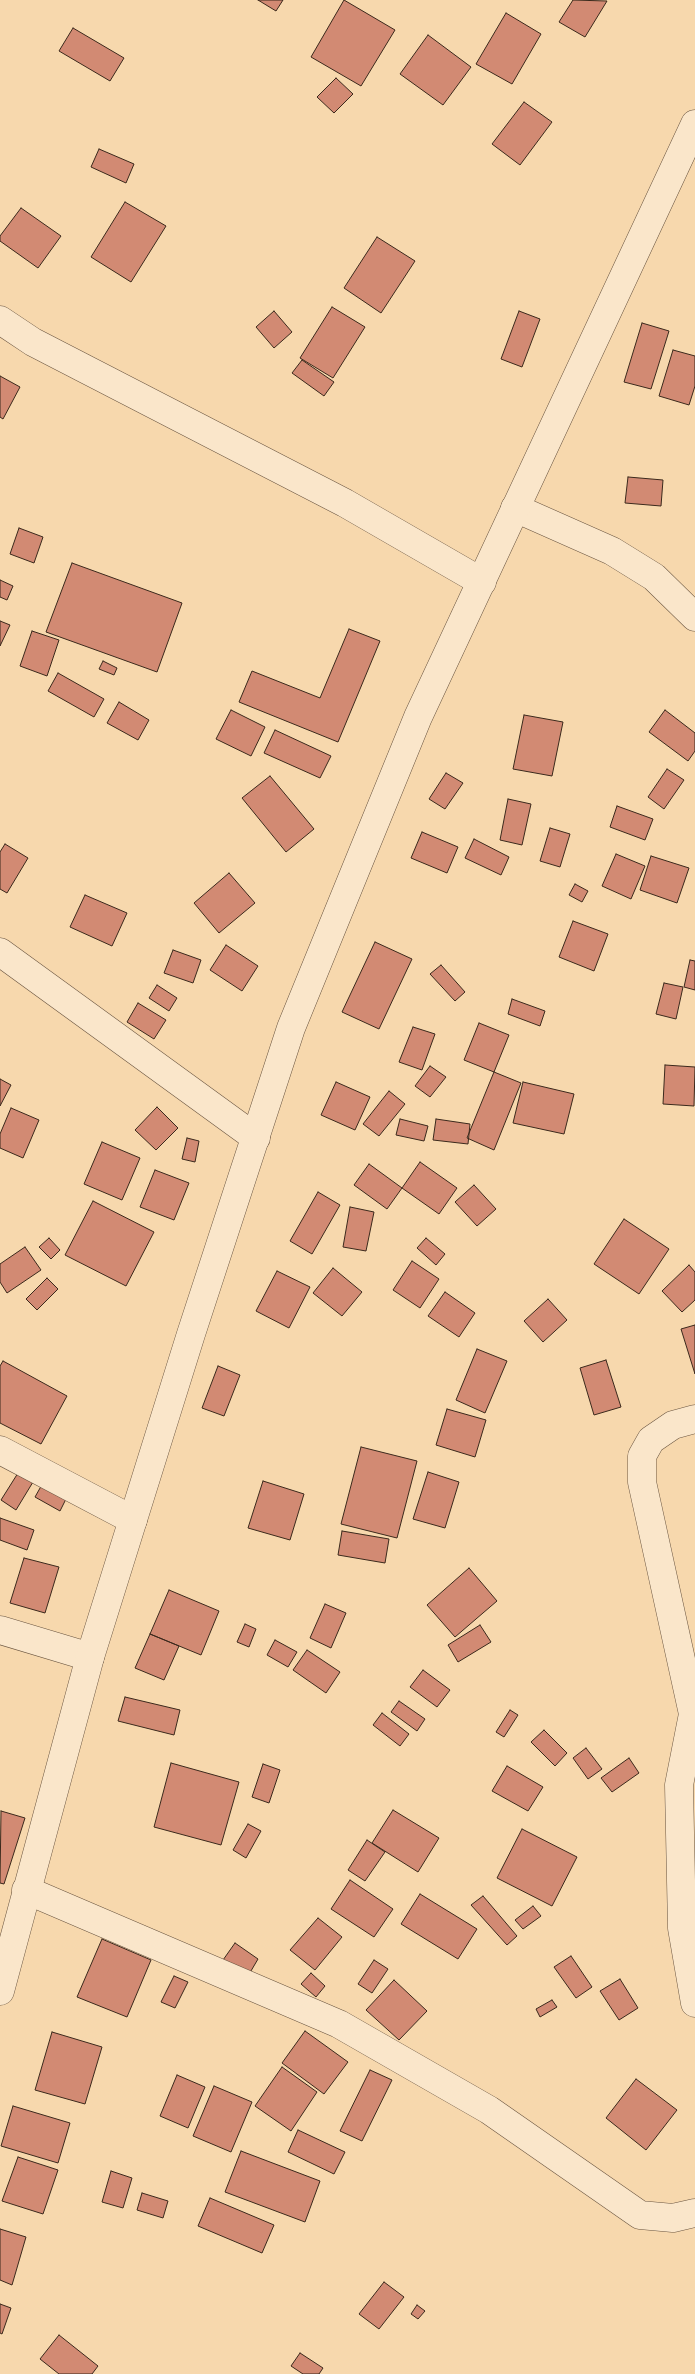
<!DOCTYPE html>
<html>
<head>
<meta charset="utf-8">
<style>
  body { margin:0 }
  canvas { display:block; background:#f7d8ad }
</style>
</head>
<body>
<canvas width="695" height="2374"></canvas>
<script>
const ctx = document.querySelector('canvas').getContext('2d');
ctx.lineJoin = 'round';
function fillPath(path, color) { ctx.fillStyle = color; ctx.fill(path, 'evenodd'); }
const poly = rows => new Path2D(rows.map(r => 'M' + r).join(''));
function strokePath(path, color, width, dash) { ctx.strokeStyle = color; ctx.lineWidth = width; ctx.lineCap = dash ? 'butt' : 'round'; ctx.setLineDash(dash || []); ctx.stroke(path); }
const building = poly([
  [258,0,283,0,276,11,258,0],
  [344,0,395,30,361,86,311,57,344,0],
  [573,0,607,1,585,37,559,22,573,0],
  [506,13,541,34,512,84,476,64,506,13],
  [73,28,124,58,110,81,59,51,73,28],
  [428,35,471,67,443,105,400,74,428,35],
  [336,78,353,94,334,113,317,97,336,78],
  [524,102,552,122,520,165,492,144,524,102],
  [99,149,134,164,126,183,91,167,99,149],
  [125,202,166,226,131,282,91,257,125,202],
  [21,208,61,236,38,268,0,241,0,236,21,208],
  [377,237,415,261,381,313,344,288,377,237],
  [332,307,365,327,333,378,300,358,332,307],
  [274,311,292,332,274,348,256,327,274,311],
  [519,311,540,319,522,367,501,359,519,311],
  [642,323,669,331,651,389,624,382,642,323],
  [673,350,695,356,695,386,689,405,659,396,673,350],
  [302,360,334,382,324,396,292,373,302,360],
  [0,376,20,387,3,419,0,417,0,376],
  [628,477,663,480,661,506,625,503,628,477],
  [19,528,43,537,34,563,10,554,19,528],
  [72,563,182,603,157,672,46,632,72,563],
  [0,580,13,586,7,600,0,597,0,580],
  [0,621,10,625,0,646,0,621],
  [349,629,380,641,338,742,239,702,252,671,320,698,349,629],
  [32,631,59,640,47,676,20,666,32,631],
  [103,661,117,668,114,675,99,669,103,661],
  [58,673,104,699,94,717,48,691,58,673],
  [119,702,149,720,138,740,107,723,119,702],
  [231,710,265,727,251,756,216,739,231,710],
  [665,710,695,733,695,751,688,761,649,732,665,710],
  [524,715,563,722,552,776,513,769,524,715],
  [275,730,331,756,320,778,264,753,275,730],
  [667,769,684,780,664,809,648,797,667,769],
  [446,773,463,783,445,809,429,799,446,773],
  [270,776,314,829,286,852,242,798,270,776],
  [508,799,531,804,522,845,500,840,508,799],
  [617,806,653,819,645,840,610,827,617,806],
  [550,828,570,834,560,867,540,861,550,828],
  [422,832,458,847,447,873,411,858,422,832],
  [474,839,509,857,501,875,465,858,474,839],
  [5,844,28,858,7,893,0,889,0,852,5,844],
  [616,854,645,866,631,899,602,886,616,854],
  [651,856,689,868,677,903,640,890,651,856],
  [229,873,255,903,219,933,194,903,229,873],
  [575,884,588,891,582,902,569,895,575,884],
  [85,895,127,913,112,946,70,927,85,895],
  [573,921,608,934,594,971,559,957,573,921],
  [375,942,412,959,379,1029,342,1012,375,942],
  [226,945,258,966,242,991,210,970,226,945],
  [173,950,201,960,193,983,164,973,173,950],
  [690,960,695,961,695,990,684,987,690,960],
  [441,965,465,992,455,1001,430,974,441,965],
  [664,983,683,987,676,1019,656,1014,664,983],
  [157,985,177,998,169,1011,149,998,157,985],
  [512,999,545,1011,540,1026,508,1014,512,999],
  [138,1003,166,1020,154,1039,127,1022,138,1003],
  [479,1023,509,1035,494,1072,464,1060,479,1023],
  [413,1027,435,1034,422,1070,399,1062,413,1027],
  [665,1065,695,1067,694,1106,663,1104,665,1065],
  [430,1066,446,1077,430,1097,415,1086,430,1066],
  [494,1072,521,1083,494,1150,467,1138,494,1072],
  [0,1079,11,1085,0,1106,0,1079],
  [336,1082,370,1097,355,1130,321,1115,336,1082],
  [523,1082,574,1094,564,1134,513,1123,523,1082],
  [389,1091,405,1104,379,1136,363,1124,389,1091],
  [157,1107,178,1128,156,1150,135,1130,157,1107],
  [11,1108,39,1120,23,1158,0,1148,0,1134,11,1108],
  [400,1119,428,1126,424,1141,396,1135,400,1119],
  [436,1119,470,1124,468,1144,433,1140,436,1119],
  [187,1138,199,1141,195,1162,182,1159,187,1138],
  [102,1142,140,1158,122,1200,84,1184,102,1142],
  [420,1162,457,1188,439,1214,402,1188,420,1162],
  [369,1164,402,1188,387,1209,354,1185,369,1164],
  [155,1170,189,1183,174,1220,140,1207,155,1170],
  [474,1185,496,1209,477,1226,455,1202,474,1185],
  [318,1192,340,1205,312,1254,290,1241,318,1192],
  [93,1201,154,1232,126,1286,65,1255,93,1201],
  [350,1207,374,1212,366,1251,343,1247,350,1207],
  [624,1219,669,1249,639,1294,594,1264,624,1219],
  [49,1238,60,1250,51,1259,39,1247,49,1238],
  [426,1238,445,1254,436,1265,417,1248,426,1238],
  [25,1247,41,1270,7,1293,0,1282,0,1264,25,1247],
  [412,1261,439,1279,420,1308,393,1290,412,1261],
  [689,1265,695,1272,695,1300,682,1312,662,1291,689,1265],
  [333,1268,362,1292,342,1316,313,1293,333,1268],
  [277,1271,310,1287,289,1328,256,1311,277,1271],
  [47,1278,58,1289,37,1310,26,1299,47,1278],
  [445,1292,475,1313,459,1337,428,1316,445,1292],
  [548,1299,567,1320,543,1342,524,1321,548,1299],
  [695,1325,695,1374,681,1329,695,1325],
  [477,1349,507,1361,485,1413,456,1400,477,1349],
  [606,1360,621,1407,594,1415,580,1368,606,1360],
  [3,1361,67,1396,41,1444,0,1423,0,1366,3,1361],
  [218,1366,240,1375,224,1416,202,1408,218,1366],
  [447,1409,486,1420,475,1457,436,1445,447,1409],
  [361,1447,417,1461,397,1538,341,1524,361,1447],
  [428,1472,459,1482,445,1528,413,1519,428,1472],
  [18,1473,33,1482,16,1510,1,1500,18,1473],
  [44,1481,68,1495,60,1511,35,1497,44,1481],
  [263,1481,304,1494,290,1540,248,1528,263,1481],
  [0,1518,34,1530,27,1550,0,1540,0,1518],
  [342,1531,389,1539,385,1563,338,1555,342,1531],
  [24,1558,59,1567,45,1613,10,1603,24,1558],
  [469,1568,497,1601,455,1637,427,1605,469,1568],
  [169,1590,219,1611,201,1655,150,1634,169,1590],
  [325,1604,346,1613,331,1648,310,1638,325,1604],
  [245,1624,256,1629,249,1647,237,1642,245,1624],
  [480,1625,491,1642,458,1662,448,1645,480,1625],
  [150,1634,179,1646,164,1680,135,1668,150,1634],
  [275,1640,297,1652,288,1667,267,1655,275,1640],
  [307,1650,340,1672,326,1693,293,1670,307,1650],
  [423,1670,450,1690,437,1707,410,1687,423,1670],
  [125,1697,180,1710,174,1735,118,1721,125,1697],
  [399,1701,425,1719,417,1731,391,1712,399,1701],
  [510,1710,518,1715,504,1737,496,1732,510,1710],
  [382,1713,409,1734,400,1746,373,1725,382,1713],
  [544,1730,567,1753,555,1766,531,1742,544,1730],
  [586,1748,602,1769,588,1779,573,1758,586,1748],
  [629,1758,639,1773,612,1792,601,1778,629,1758],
  [171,1763,239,1782,221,1845,154,1827,171,1763],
  [263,1764,280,1770,269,1803,252,1797,263,1764],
  [507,1766,543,1787,528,1811,492,1791,507,1766],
  [393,1810,439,1838,418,1872,372,1843,393,1810],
  [1,1811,25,1818,4,1884,0,1883,1,1811],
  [248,1824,261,1831,246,1858,233,1850,248,1824],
  [522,1829,577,1857,552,1906,497,1878,522,1829],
  [367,1840,385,1852,365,1881,348,1870,367,1840],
  [350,1880,393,1909,374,1937,331,1909,350,1880],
  [420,1894,477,1929,458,1959,401,1924,420,1894],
  [483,1896,517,1936,507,1945,471,1905,483,1896],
  [533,1906,541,1916,523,1929,515,1920,533,1906],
  [318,1918,342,1937,315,1970,290,1950,318,1918],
  [102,1939,151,1960,127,2017,77,1997,102,1939],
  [235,1943,258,1959,248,1976,223,1960,235,1943],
  [571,1956,592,1987,576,1998,554,1967,571,1956],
  [374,1960,388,1969,372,1993,358,1984,374,1960],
  [311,1973,325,1986,316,1997,301,1984,311,1973],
  [174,1976,188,1982,175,2008,161,2002,174,1976],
  [620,1979,638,2008,619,2020,600,1991,620,1979],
  [394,1980,427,2011,399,2040,366,2010,394,1980],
  [552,2000,557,2007,540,2017,536,2009,552,2000],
  [305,2031,348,2062,324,2094,282,2063,305,2031],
  [52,2032,102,2047,85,2104,35,2090,52,2032],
  [282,2067,317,2092,291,2131,255,2106,282,2067],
  [370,2070,392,2080,362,2141,340,2131,370,2070],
  [177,2075,205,2087,188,2128,160,2116,177,2075],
  [636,2079,677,2110,646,2150,606,2118,636,2079],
  [214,2086,252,2102,231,2152,193,2136,214,2086],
  [13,2106,70,2123,58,2163,1,2146,13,2106],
  [298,2130,345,2152,334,2174,288,2152,298,2130],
  [241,2151,320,2181,305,2222,225,2192,241,2151],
  [18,2157,58,2170,43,2214,2,2201,18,2157],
  [111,2171,132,2178,123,2208,102,2202,111,2171],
  [142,2193,168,2201,163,2218,137,2210,142,2193],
  [210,2198,274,2225,262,2253,198,2226,210,2198],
  [0,2229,26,2237,12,2285,0,2280,0,2229],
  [384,2282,404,2297,379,2329,359,2314,384,2282],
  [0,2304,11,2308,2,2334,0,2333,0,2304],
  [417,2305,425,2311,418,2319,411,2314,417,2305],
  [59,2335,98,2366,92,2374,59,2374,40,2359,59,2335],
  [300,2353,323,2368,319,2374,303,2374,291,2366,300,2353]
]);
const minor = poly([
  [0,320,33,342,345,503,482,582],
  [515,508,612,551,654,577,695,617],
  [0,952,256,1138],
  [695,1419,673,1425,651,1440,642,1456,642,1482,693,1714,679,1785,682,1928,695,2003],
  [0,1450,133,1520],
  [0,1630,90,1657],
  [26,1890,339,2024,489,2110,640,2215,673,2218,695,2213]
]);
const tertiary = poly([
  [0,1991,90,1657,191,1334,291,1028,418,717,695,124]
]);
fillPath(building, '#d28a73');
strokePath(building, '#3b291c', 1);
strokePath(minor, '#6a5540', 29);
strokePath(tertiary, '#6a5540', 29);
strokePath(minor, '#fae6ca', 28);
strokePath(tertiary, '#fae6ca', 28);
</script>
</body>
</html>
